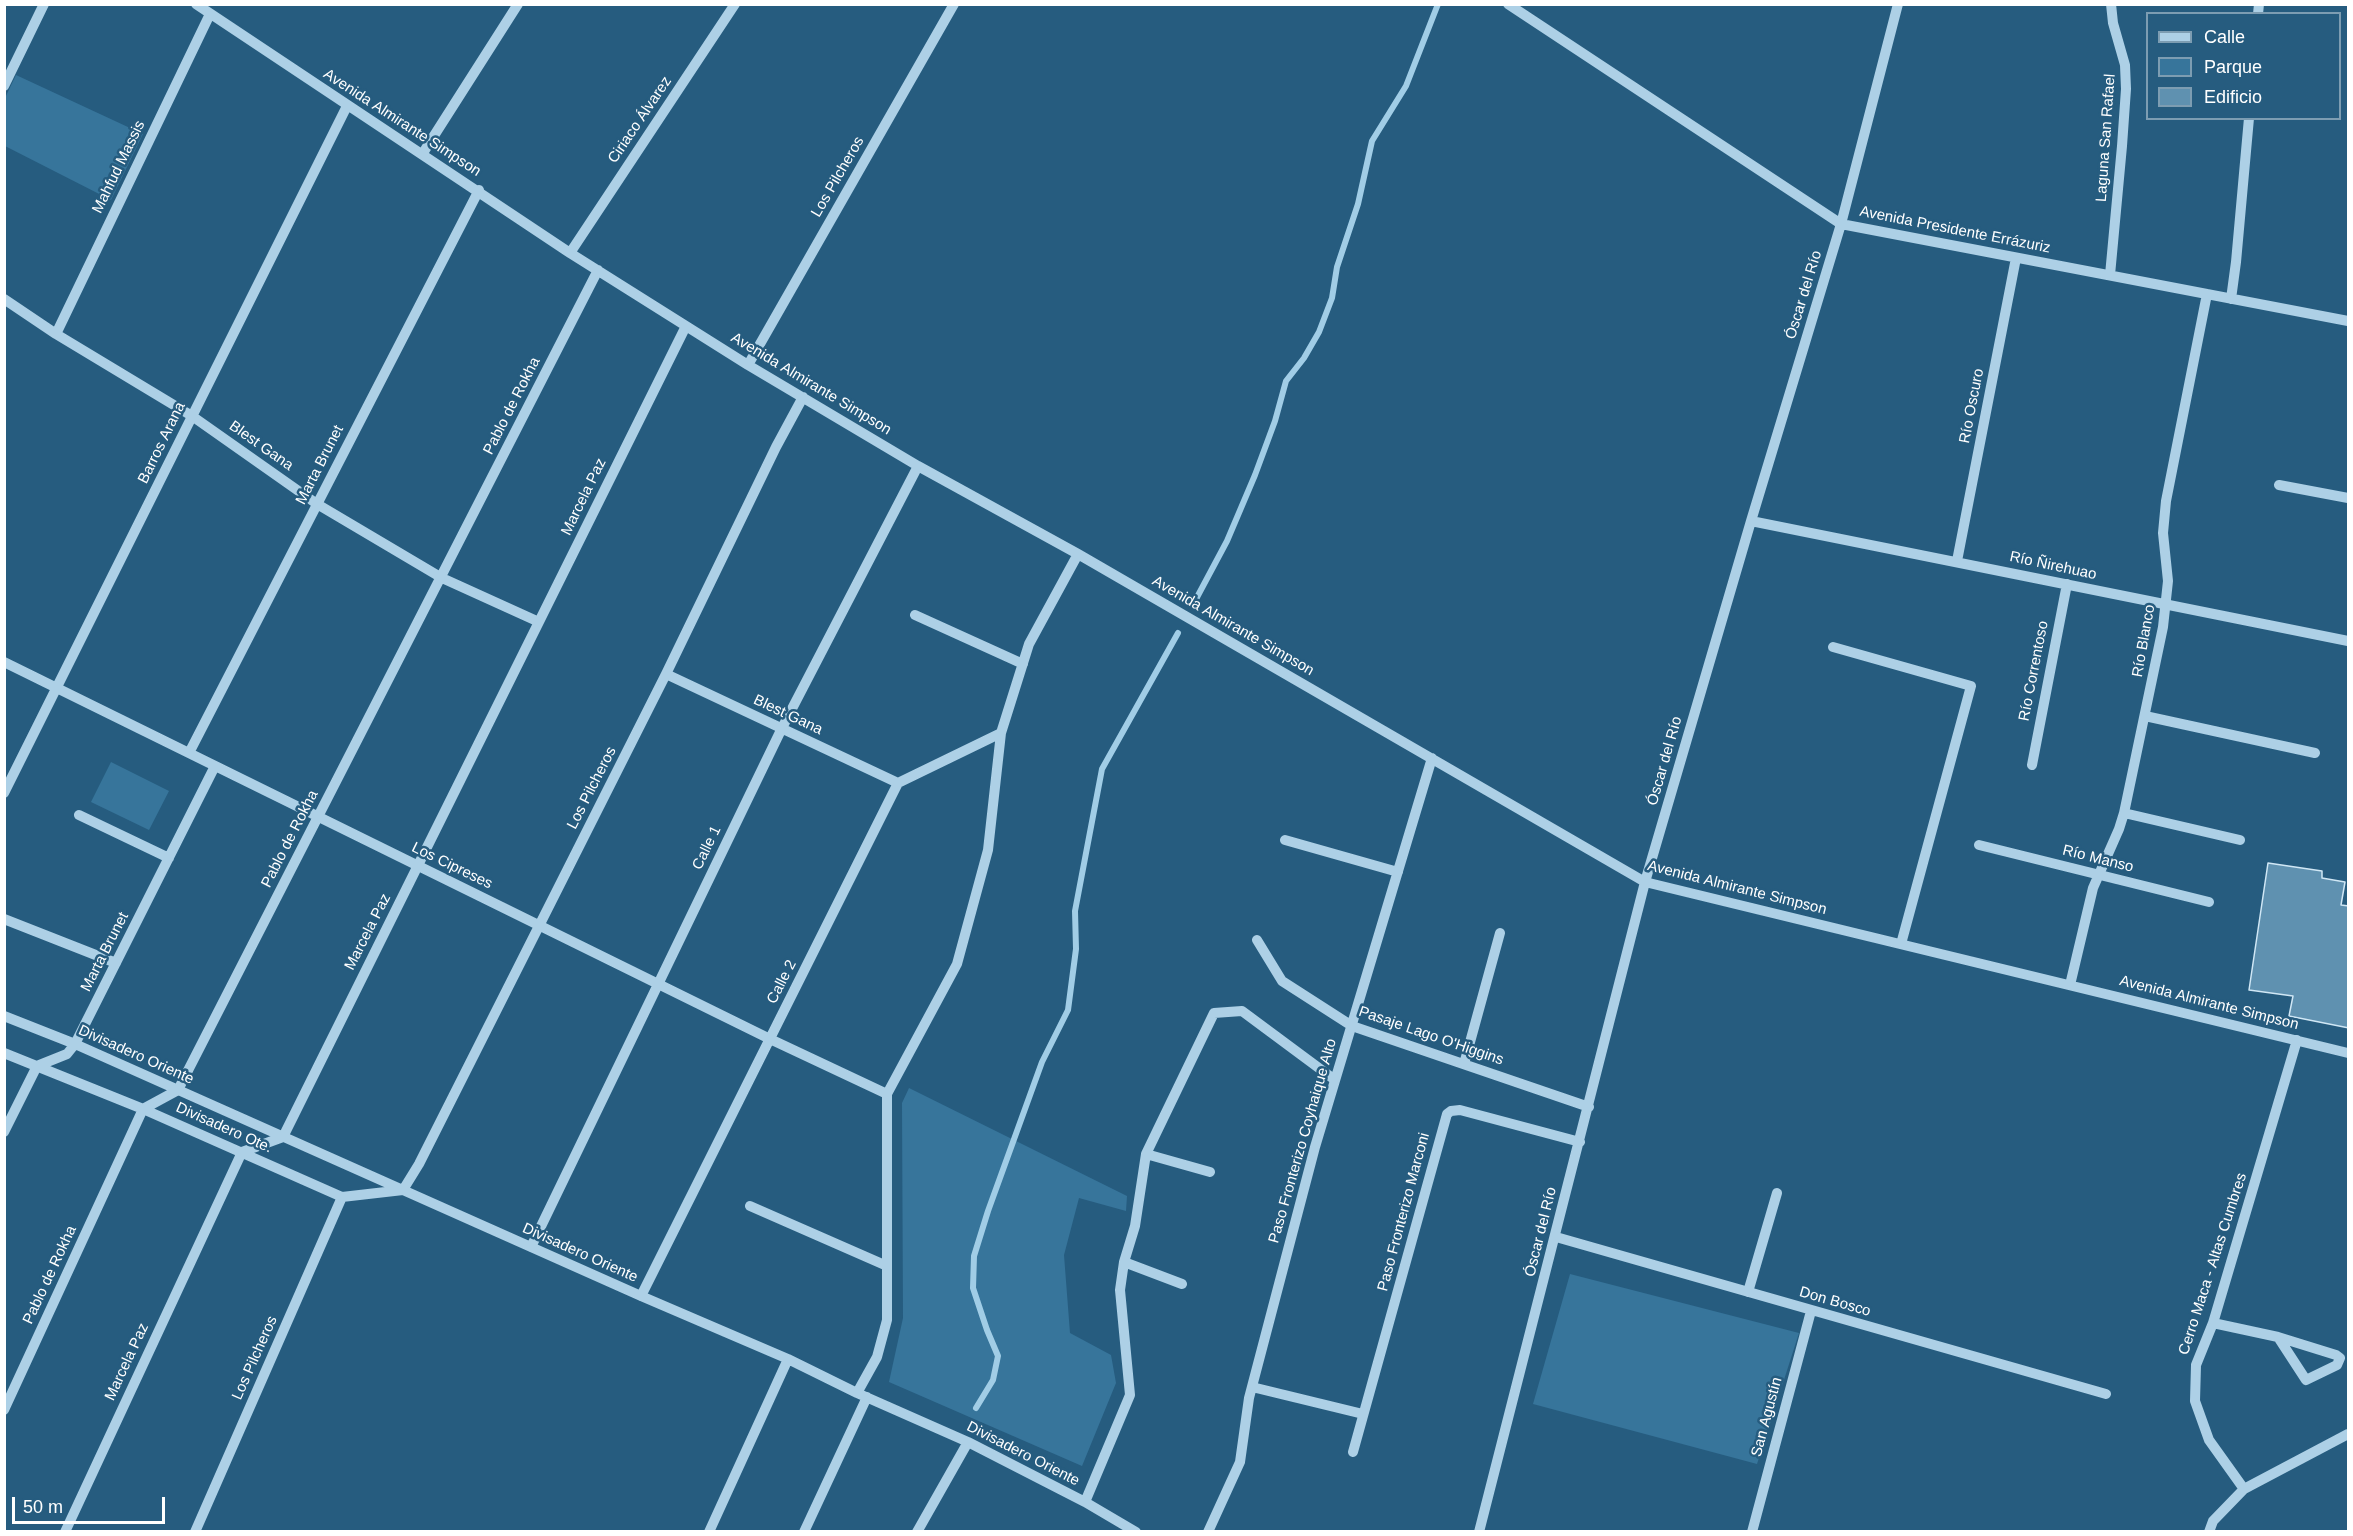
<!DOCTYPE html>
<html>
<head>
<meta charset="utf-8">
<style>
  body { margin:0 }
  #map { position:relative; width:2353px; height:1536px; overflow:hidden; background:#265c7f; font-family:Arial,sans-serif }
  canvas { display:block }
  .frame { position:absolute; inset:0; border:6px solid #fff; pointer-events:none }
  .legend { position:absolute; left:2146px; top:12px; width:195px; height:108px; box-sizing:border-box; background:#265c7f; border:2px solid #7d9db2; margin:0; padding:8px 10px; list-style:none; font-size:18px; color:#fff }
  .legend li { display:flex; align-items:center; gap:12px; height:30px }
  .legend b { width:30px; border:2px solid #7d9db2 }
  .scale { position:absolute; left:12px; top:1497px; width:153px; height:27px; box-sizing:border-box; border:3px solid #fff; border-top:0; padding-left:8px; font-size:18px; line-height:21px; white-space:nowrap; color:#fff; -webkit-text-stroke:4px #265c7f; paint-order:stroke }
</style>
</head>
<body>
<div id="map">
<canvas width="2353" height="1536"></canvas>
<div class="frame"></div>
<ul class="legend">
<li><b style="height:8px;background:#add0e6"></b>Calle</li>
<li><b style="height:16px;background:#37759b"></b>Parque</li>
<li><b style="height:16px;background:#5f91b0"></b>Edificio</li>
</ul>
<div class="scale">50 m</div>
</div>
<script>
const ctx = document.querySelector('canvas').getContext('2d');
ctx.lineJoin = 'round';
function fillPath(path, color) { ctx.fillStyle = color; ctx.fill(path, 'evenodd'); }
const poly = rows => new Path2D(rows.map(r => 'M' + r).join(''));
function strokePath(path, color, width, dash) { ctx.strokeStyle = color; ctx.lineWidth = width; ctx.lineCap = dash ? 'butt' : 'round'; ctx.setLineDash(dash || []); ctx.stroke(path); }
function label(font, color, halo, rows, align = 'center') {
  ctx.font = font + ' Arial,sans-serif'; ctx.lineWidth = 5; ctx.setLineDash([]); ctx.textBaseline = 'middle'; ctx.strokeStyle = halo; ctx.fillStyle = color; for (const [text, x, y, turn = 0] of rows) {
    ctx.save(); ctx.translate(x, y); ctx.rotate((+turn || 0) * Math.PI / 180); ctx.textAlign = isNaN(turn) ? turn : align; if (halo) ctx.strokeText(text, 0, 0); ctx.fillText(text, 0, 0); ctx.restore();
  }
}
const green = poly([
  [16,75,143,134,111,200,5,146,5,98],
  [111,762,169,791,149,830,91,802],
  [909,1088,1127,1196,1126,1211,1079,1198,1064,1255,1070,1333,1111,1355,1116,1383,1082,1466,889,1382,903,1318,902,1103],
  [1570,1274,1799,1333,1757,1464,1533,1404]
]);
const stream = poly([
  [1195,601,1227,541,1255,475,1275,421,1286,381,1304,358,1319,332,1332,298,1337,267,1358,204,1372,141,1406,86,1438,4],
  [976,1408,993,1380,998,1356,987,1330,973,1288,974,1256,988,1211,1042,1062,1068,1010,1076,949,1075,911,1102,769,1178,633]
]);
const building = poly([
  [2268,863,2322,871,2322,878,2345,882,2341,905,2349,906,2349,1028,2289,1016,2293,996,2249,990,2268,863]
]);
const minor = poly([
  [196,4,570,253,748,365,918,466,1078,554,1645,882,2348,1053],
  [1508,4,1841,224,2348,321],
  [2258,14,2259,4],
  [4,86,44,4],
  [423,153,518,4],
  [570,253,735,4],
  [2110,275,2122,146,2126,89,2125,65,2113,23,2111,4],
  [4,299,56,334,192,416,317,504,442,578,539,622],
  [2231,299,2236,262,2249,118],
  [56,334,210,14],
  [748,365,954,4],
  [2279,485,2348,498],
  [1751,521,2348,641],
  [1957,561,2016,258],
  [915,615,1023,664],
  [1833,647,1971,686,1901,944],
  [4,662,770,1039,887,1094],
  [666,674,898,783],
  [2145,716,2315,753],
  [189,753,479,190],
  [2032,765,2067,584],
  [4,793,347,106],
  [2124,813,2240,840],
  [79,815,169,858],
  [1285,840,1398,872],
  [1979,845,2209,902],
  [4,919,116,963],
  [1257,940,1282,981,1352,1026,1589,1107],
  [2070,985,2093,888,2119,829,2124,813,2163,627,2168,581,2163,533,2166,501,2207,294],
  [4,1016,75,1044,641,1296,788,1359,857,1393,968,1442,1085,1502,1136,1532],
  [4,1053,143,1109,342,1197,403,1190,419,1164,539,926,666,674,776,447,803,397],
  [1464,1064,1500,933],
  [4,1132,37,1066,67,1054,75,1044,215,766],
  [1146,1154,1210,1172],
  [750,1206,887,1266],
  [1556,1237,2106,1394],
  [531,1247,782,728,918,466],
  [1124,1262,1182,1284],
  [1748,1292,1777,1193],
  [641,1296,898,783,1001,733],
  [2213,1323,2278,1337,2336,1355,2340,1358,2337,1365,2306,1380,2278,1337],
  [1252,1387,1363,1414],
  [857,1393,877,1357,887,1320,887,1094,957,964,988,850,1001,733,1029,644,1078,554],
  [4,1410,143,1109,178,1090,598,270],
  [1353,1452,1447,1114,1451,1111,1460,1110,1580,1142],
  [2244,1489,2209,1440,2195,1401,2196,1365,2213,1323,2297,1040],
  [1085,1502,1130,1395,1120,1290,1124,1262,1135,1226,1146,1154,1214,1013,1242,1011,1335,1080],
  [65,1532,242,1152,283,1137,686,326],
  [195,1532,342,1197],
  [709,1532,788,1359],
  [804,1532,867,1397],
  [917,1532,968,1442],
  [1208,1532,1240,1462,1249,1398,1315,1147,1432,758],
  [1479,1532,1645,882,1751,521,1841,224,1898,4],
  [1752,1532,1811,1311],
  [2209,1532,2213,1521,2244,1489,2348,1434]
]);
const streetNames = [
  ["Ciriaco Álvarez",640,120,-56],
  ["Avenida Almirante Simpson",402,123,33],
  ["Laguna San Rafael",2106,138,-86],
  ["Mahfud Massis",119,167,-64],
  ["Los Pilcheros",838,177,-60],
  ["Avenida Presidente Errázuriz",1955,230,11],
  ["Óscar del Río",1804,295,-73],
  ["Avenida Almirante Simpson",811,384,31],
  ["Pablo de Rokha",512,406,-63],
  ["Río Oscuro",1972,406,-79],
  ["Barros Arana",162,443,-64],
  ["Blest Gana",261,446,35],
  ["Marta Brunet",320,465,-63],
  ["Marcela Paz",584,497,-64],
  ["Río Ñirehuao",2053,566,12],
  ["Avenida Almirante Simpson",1233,626,30],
  ["Río Blanco",2144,641,-80],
  ["Río Correntoso",2034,671,-79],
  ["Blest Gana",788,715,25],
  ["Óscar del Río",1665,761,-74],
  ["Los Pilcheros",592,788,-63],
  ["Pablo de Rokha",290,839,-63],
  ["Calle 1",707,848,-64],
  ["Río Manso",2098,859,14],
  ["Los Cipreses",452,866,26],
  ["Avenida Almirante Simpson",1737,888,14],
  ["Marcela Paz",368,932,-63],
  ["Marta Brunet",105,952,-63],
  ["Calle 2",782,982,-63],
  ["Avenida Almirante Simpson",2209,1003,14],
  ["Pasaje Lago O'Higgins",1431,1036,19],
  ["Divisadero Oriente",136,1055,24],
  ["Divisadero Ote.",224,1128,24],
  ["Paso Fronterizo Coyhaique Alto",1303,1141,-74],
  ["Paso Fronterizo Marconi",1404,1212,-75],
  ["Óscar del Río",1541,1232,-76],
  ["Divisadero Oriente",580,1253,24],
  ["Cerro Maca - Altas Cumbres",2213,1264,-72],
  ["Pablo de Rokha",50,1275,-65],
  ["Don Bosco",1835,1302,16],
  ["Los Pilcheros",255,1358,-66],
  ["Marcela Paz",127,1362,-65],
  ["San Agustín",1767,1417,-75],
  ["Divisadero Oriente",1023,1454,27]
];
fillPath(green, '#37759b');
strokePath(stream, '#a1cde6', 6);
fillPath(building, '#5f91b0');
strokePath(building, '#d0e7f5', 1.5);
strokePath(minor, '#add0e6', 10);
label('15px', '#fff', '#265c7f', streetNames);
</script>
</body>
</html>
